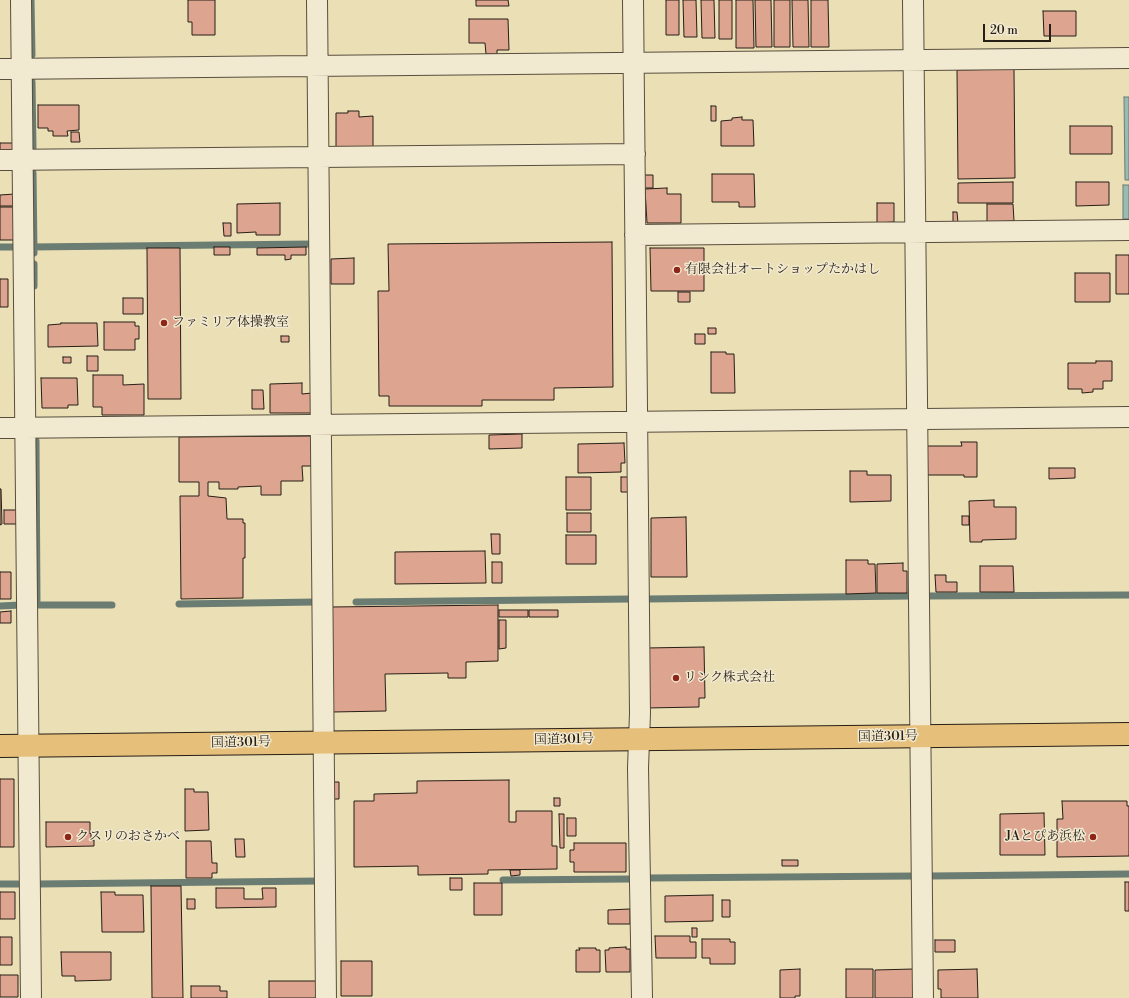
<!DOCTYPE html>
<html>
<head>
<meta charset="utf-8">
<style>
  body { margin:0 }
  #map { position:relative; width:1129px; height:998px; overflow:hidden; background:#ebdfb6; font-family:"Libre Bodoni",serif }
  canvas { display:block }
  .scale { position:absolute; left:983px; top:24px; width:68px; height:18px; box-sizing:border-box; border:2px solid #271e16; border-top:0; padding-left:5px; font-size:12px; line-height:14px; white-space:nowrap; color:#271e16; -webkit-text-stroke:3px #f2ead0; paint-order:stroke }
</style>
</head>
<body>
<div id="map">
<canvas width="1129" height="998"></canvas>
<div class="scale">20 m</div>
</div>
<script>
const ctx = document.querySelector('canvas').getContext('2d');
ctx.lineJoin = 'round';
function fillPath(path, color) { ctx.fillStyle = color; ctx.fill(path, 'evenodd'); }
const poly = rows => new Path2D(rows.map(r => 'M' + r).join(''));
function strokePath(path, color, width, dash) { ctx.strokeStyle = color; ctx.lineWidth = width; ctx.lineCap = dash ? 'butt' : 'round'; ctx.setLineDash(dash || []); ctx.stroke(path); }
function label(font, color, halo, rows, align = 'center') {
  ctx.font = font + ' "Libre Bodoni","Noto Serif JP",serif'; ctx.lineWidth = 3; ctx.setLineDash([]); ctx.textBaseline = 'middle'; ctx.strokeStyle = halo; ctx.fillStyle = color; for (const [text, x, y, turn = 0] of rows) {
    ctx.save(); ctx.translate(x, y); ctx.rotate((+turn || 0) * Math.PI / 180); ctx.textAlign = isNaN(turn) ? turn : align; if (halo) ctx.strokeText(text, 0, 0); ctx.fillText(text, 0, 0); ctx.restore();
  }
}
const water = poly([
  [1124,97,1129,97,1129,180,1125,180,1124,97],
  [1123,185,1129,185,1129,219,1123,219,1123,185]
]);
const stream = poly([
  [31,0,32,55],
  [32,82,33,148],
  [33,173,34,253],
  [0,247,17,247],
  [30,247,312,244],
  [34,264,34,286],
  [36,441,37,605],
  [926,596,1129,595],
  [647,599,912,596],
  [356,602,630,599],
  [179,604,316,602],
  [34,605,112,605],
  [0,606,21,605],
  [930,876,1129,874],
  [648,878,913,876],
  [503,880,631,879],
  [0,884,18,884],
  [38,884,319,881]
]);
const building = poly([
  [188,0,215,0,215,35,192,35,192,22,188,22,188,0],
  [476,0,508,0,509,6,476,6,476,0],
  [666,0,679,0,679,35,666,35,666,0],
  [683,0,696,0,697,37,684,37,683,0],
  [701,0,714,0,715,38,702,38,701,0],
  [719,0,732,0,732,39,719,39,719,0],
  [736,0,753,0,754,48,736,48,736,0],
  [755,0,771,0,772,47,756,47,755,0],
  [774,0,790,0,790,47,774,47,774,0],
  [792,0,808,0,809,47,793,47,792,0],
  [811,0,828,0,829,47,811,47,811,0],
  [1043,11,1076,11,1076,36,1044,36,1043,11],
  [469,19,508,19,509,50,497,50,497,54,486,54,485,43,469,43,469,19],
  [1014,69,1015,178,958,179,957,70,1014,69],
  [38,105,79,105,79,130,67,131,68,136,53,136,53,131,48,131,48,128,38,128,38,105],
  [711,106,716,106,716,121,711,121,711,106],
  [348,111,359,111,359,117,373,116,373,147,336,148,336,113,348,113,348,111],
  [742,117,742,120,753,120,754,146,721,146,721,121,732,120,732,118,742,117],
  [1070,126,1112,126,1112,154,1070,154,1070,126],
  [71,132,79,132,80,142,71,142,71,132],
  [0,143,13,143,13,153,0,153,0,143],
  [712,174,754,174,755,207,739,207,739,202,712,202,712,174],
  [644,175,653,175,653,188,644,188,644,175],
  [1013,182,1013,203,958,203,958,183,1013,182],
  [1076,182,1109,182,1109,205,1076,206,1076,182],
  [667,188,667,194,681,194,681,223,647,223,645,189,667,188],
  [15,194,15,206,0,206,0,195,15,194],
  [280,203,280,235,256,235,256,232,237,233,237,204,280,203],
  [877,203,894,203,894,222,877,223,877,203],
  [987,204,1013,204,1014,221,987,222,987,204],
  [0,207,16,207,16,240,0,240,0,207],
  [953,212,957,212,958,223,953,223,953,212],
  [223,223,231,223,231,236,224,236,223,223],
  [612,242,613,387,554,388,554,400,482,400,482,406,389,406,389,396,379,396,378,291,389,291,388,244,612,242],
  [214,247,230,247,230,255,214,255,214,247],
  [306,247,306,255,291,255,291,259,285,260,285,255,257,255,257,248,306,247],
  [147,248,180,248,181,399,148,399,147,248],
  [650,248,704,248,704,291,651,291,650,248],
  [1116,255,1129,255,1129,294,1116,294,1116,255],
  [354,258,354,284,331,284,331,259,354,258],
  [1075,273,1110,273,1110,302,1075,302,1075,273],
  [0,279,8,279,8,307,0,307,0,279],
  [678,292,690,292,690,302,678,302,678,292],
  [123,298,143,298,143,314,123,314,123,298],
  [104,322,135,322,135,326,139,326,139,339,135,339,135,350,104,350,104,322],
  [61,323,97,323,98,346,48,347,48,325,61,324,61,323],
  [708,328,716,328,716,334,708,334,708,328],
  [695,334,705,334,705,344,695,344,695,334],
  [281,336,289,336,289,342,281,342,281,336],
  [711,352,726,352,726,354,734,354,735,393,711,393,711,352],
  [87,356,98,356,98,371,87,371,87,356],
  [63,357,71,357,71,363,63,363,63,357],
  [1096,361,1112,361,1112,381,1103,381,1103,389,1093,389,1093,392,1082,393,1082,389,1068,389,1068,363,1096,363,1096,361],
  [93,375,123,375,123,385,144,384,144,415,102,415,102,407,93,407,93,375],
  [41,378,77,378,78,405,68,405,68,408,42,408,41,378],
  [302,383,302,394,312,393,313,413,270,413,270,384,302,383],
  [252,390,263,390,264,409,252,409,252,390],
  [522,434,522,448,489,449,489,435,522,434],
  [312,436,312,466,302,466,303,481,281,481,281,495,261,495,261,486,238,487,238,489,219,489,219,482,208,482,208,496,226,498,227,519,243,519,243,523,245,523,245,558,243,558,243,598,181,599,180,496,199,496,199,482,179,482,179,437,312,436],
  [961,442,977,442,977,477,964,477,964,475,927,475,926,446,962,446,961,442],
  [624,443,625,463,621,463,621,472,578,473,578,444,624,443],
  [1049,468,1075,468,1075,478,1049,479,1049,468],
  [850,471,867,471,867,475,891,475,891,501,850,502,850,471],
  [566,477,591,477,591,510,566,510,566,477],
  [621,477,628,477,629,492,621,492,621,477],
  [0,489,1,489,2,524,0,525,0,489],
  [994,500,994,507,1016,507,1016,539,982,540,982,542,970,542,969,501,994,500],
  [4,510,19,510,19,524,4,524,4,510],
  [567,513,591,513,591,532,567,532,567,513],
  [962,516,969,516,969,525,962,525,962,516],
  [686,517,687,577,651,577,651,518,686,517],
  [491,534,500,534,500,554,492,554,491,534],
  [566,535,596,535,596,564,566,564,566,535],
  [485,551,486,583,395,584,395,552,485,551],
  [846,560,868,560,868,564,875,564,876,593,846,594,846,560],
  [492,562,502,562,502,583,492,583,492,562],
  [903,563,903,571,907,571,907,593,877,593,877,564,903,563],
  [980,566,1013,566,1014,592,980,592,980,566],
  [0,572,11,572,11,599,0,599,0,572],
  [935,575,946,575,946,582,957,582,957,592,936,592,935,575],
  [498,605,498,661,466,662,466,678,448,678,448,673,385,674,386,711,332,712,331,607,498,605],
  [499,610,528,610,528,617,499,617,499,610],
  [529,610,558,610,558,617,529,617,529,610],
  [11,611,11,623,0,623,0,612,11,611],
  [499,620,506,620,506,648,499,649,499,620],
  [704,647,705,698,699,698,699,707,647,708,646,648,704,647],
  [0,779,14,779,14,847,0,847,0,779],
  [509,780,509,822,516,822,516,811,552,811,552,846,557,846,557,869,488,870,488,874,418,875,418,866,354,867,354,801,374,801,374,794,417,793,417,781,509,780],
  [331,782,339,782,339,799,332,799,331,782],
  [185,789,194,789,194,792,208,792,209,830,185,831,185,789],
  [554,798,560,798,560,806,554,806,554,798],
  [1062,801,1127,801,1127,806,1129,806,1129,856,1057,857,1057,819,1063,819,1062,801],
  [1044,813,1045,855,1000,855,1000,814,1044,813],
  [559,814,564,814,564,848,560,848,559,814],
  [567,818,576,818,576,836,567,836,567,818],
  [46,822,90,822,90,834,91,833,91,840,94,840,94,846,46,847,46,822],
  [235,839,244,839,245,857,236,857,235,839],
  [186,841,211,841,212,863,217,863,217,873,212,873,212,878,186,878,186,841],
  [574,843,626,843,626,872,574,872,574,862,570,862,570,850,574,850,574,843],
  [782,860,798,860,798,866,782,866,782,860],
  [510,870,520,870,520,875,511,876,510,870],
  [450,878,462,878,462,890,450,890,450,878],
  [1125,882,1129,882,1129,911,1125,911,1125,882],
  [474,883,502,883,502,915,474,915,474,883],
  [151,886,181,886,183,998,152,998,151,886],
  [216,888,244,888,244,899,263,899,262,888,276,888,276,907,216,908,216,888],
  [0,892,15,892,15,919,0,919,0,892],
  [101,892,115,892,115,895,143,895,144,932,102,932,101,892],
  [713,895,713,921,665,922,665,896,713,895],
  [187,899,195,899,195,909,187,909,187,899],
  [722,900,730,900,730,917,722,917,722,900],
  [630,909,630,924,608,924,608,910,630,909],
  [692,928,697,928,697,937,692,937,692,928],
  [655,936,690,936,690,942,696,942,696,958,656,958,655,936],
  [0,937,12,937,12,965,0,965,0,937],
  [702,939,730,939,730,942,735,942,735,964,710,964,710,958,702,958,702,939],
  [935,940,955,940,955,952,935,952,935,940],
  [626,947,626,949,630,949,630,972,606,972,605,950,609,950,609,948,626,947],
  [579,948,596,948,596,950,600,950,600,972,576,972,576,950,580,950,579,948],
  [61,952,111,952,111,980,75,981,75,976,62,976,61,952],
  [341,961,372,961,372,996,341,996,341,961],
  [800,969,800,996,795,996,795,998,780,998,780,970,800,969],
  [846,969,873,969,873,998,846,998,846,969],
  [914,969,914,998,875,998,875,970,914,969],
  [977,969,978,998,941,998,941,989,938,989,938,970,977,969],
  [0,975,18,975,18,997,0,997,0,975],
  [269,981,318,981,318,998,269,998,269,981],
  [191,986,220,986,220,991,227,991,227,998,191,998,191,986]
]);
const street = poly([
  [21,0,31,998],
  [317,0,326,998],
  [633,0,640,713,638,768,642,998],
  [913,0,923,998],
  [0,69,1129,58],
  [0,160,635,154],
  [635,235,1129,230],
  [0,428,1129,417]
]);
const highway = poly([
  [0,746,1129,734]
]);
const markers = [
  [677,270,4,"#8f2418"],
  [164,323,4,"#8f2418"],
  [676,678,4,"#8f2418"],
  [68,837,4,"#8f2418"],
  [1093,837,4,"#8f2418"]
];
const poiNames = [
  ["有限会社オートショップたかはし",685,270],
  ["ファミリア体操教室",172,323],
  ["リンク株式会社",684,678],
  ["クスリのおさかべ",76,837],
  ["JAとぴあ浜松",1085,837,"right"]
];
const streetNames = [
  ["国道301号",888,737,-1],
  ["国道301号",564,740,-1],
  ["国道301号",241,743,-1]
];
fillPath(water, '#98bcb1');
strokePath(water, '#6b7d73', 1);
strokePath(stream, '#6b7d73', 7);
fillPath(building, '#dda58f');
strokePath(building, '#271e16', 1);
strokePath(street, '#584e3e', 22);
strokePath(highway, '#271e16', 24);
strokePath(street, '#f2ead0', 20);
strokePath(highway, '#e6c07b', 22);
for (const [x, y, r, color] of markers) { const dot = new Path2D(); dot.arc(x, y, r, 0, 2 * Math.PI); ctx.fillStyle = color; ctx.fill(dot); strokePath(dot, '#f2ead0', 1.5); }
label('13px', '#271e16', '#f2ead0', poiNames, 'left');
label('13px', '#271e16', '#f2ead0', streetNames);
</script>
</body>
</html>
